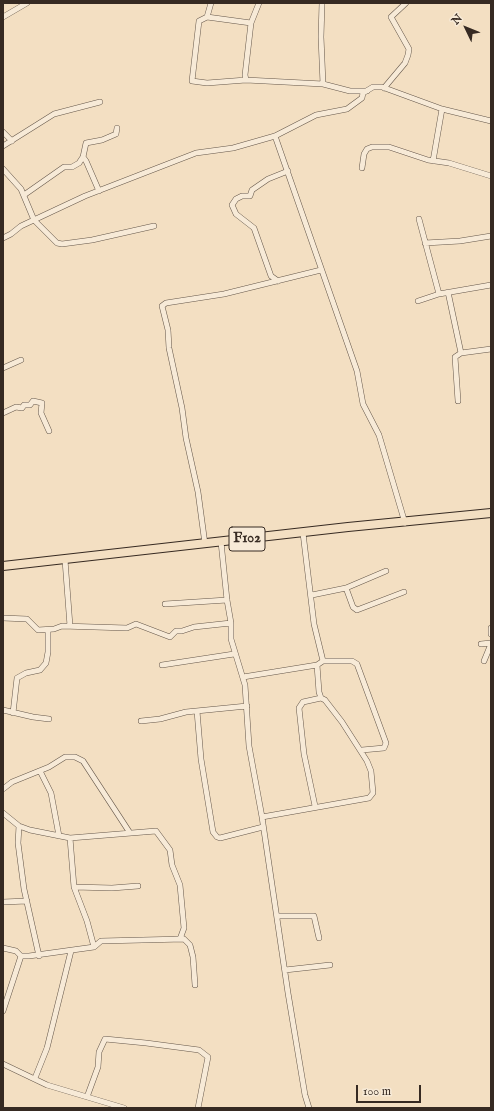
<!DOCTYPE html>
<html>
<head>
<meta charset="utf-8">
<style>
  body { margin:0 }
  #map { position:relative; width:494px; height:1111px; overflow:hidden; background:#f3dfc2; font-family:"IM FELL English",serif }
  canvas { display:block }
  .frame { position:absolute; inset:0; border:4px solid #362a22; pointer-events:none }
  .north { position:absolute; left:446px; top:8px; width:40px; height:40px; -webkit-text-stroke:3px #f7ead7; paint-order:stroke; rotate:313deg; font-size:11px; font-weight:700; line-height:16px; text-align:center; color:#362a22 }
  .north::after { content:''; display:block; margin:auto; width:14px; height:18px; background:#362a22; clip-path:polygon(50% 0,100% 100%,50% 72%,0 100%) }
  .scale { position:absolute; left:356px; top:1085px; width:65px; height:18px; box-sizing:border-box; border:2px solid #362a22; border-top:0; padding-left:5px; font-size:12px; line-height:14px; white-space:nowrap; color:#362a22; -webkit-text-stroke:3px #f7ead7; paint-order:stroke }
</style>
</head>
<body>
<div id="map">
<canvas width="494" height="1111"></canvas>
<div class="frame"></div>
<div class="north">N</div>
<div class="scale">100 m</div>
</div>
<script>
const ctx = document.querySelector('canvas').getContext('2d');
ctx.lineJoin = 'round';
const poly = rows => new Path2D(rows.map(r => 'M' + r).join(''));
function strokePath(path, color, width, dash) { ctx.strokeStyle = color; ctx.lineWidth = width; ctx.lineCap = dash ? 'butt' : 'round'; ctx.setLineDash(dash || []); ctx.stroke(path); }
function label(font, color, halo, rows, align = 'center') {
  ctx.font = font + ' "IM FELL English",serif'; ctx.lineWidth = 3.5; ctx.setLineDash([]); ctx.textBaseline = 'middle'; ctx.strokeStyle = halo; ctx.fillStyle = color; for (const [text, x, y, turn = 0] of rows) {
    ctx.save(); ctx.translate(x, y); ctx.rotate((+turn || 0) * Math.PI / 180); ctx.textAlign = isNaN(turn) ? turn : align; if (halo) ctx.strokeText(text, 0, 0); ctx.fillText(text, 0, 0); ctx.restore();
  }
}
const street = poly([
  [259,3,251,23,245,75,246,80,323,84,350,91,367,91],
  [322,3,321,37,323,84],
  [3,17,27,3],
  [207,17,211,3],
  [246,80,207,83,192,81,199,21,207,17,251,23],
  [384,88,405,63,408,55,409,49,391,17,406,3],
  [3,132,12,141],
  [275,136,357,371,363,404,379,435,405,523],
  [3,146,54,114,100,102],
  [83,157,86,161,99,191],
  [433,161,442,109],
  [362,168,364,154,367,149,372,147,389,147,428,160,449,163,491,176],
  [3,169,21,189,34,220,57,243,62,244,92,240,154,226],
  [24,195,64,167,72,167,79,163,83,157,86,143,102,140,116,134,117,128],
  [419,219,439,294],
  [3,238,11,234,21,226,85,196,196,153,233,148,275,136,316,115,347,109,362,98,363,93,373,87,382,87,442,109,491,121],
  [425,243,460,241,491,236],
  [278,281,271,276,254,228,236,214,232,205,236,199,242,196,250,196,252,190,268,179,288,171],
  [448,292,461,353],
  [418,301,439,294,491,285],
  [3,368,21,360],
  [458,401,455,357,461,353,491,349],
  [3,413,16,407,22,408,24,405,30,405,33,401,42,403,41,413,49,431],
  [221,542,227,600,231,623,231,639,245,685,249,746,262,817,288,993,305,1095,309,1108],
  [205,544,198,492,186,438,182,408,169,348,168,330,162,306,166,303,224,294,321,270],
  [65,560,70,626],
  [346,588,353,607,357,610,404,592],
  [312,595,346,588,386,571],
  [165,604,227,600],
  [3,618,27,619,38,630,54,629,62,626,127,628,136,624,170,637,176,631,182,631,194,627,231,623],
  [491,628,491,634],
  [481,644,491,643],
  [323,661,352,661,357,664,386,743,384,748,362,750],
  [484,661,491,644],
  [162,665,234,654],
  [243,677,317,665],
  [3,710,33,717,49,719],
  [197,711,201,759,213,832,217,837,220,838,263,827],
  [13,713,17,678,26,673,40,670,46,663,48,652,48,630],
  [141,721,160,719,186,712,247,706],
  [40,771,51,793,59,836],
  [3,789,12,782,49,767,65,757,75,757,83,761,130,833],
  [315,806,304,754,299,708,303,702,321,698],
  [3,813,19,826,30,830,70,838,156,831,170,850,172,865,180,885,184,928,180,939],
  [262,817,369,798,373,793,371,771,367,761,342,722,325,700,321,698,319,692,317,665,323,661,314,624,303,533],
  [19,826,18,843,24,889,39,956],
  [70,838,74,887,87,921,94,947],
  [74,887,112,888,138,886],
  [3,902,27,901],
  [277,916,314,916,319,938],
  [3,948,16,951,21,956,29,956,94,947,101,941,184,939,190,945,193,957,195,985],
  [285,970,330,965],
  [3,1011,21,956],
  [3,1064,47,1085,124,1108],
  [35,1078,47,1048,71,951],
  [87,1097,98,1067,99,1052,105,1039,146,1043,199,1050,208,1057,198,1108]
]);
const primary = poly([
  [3,566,348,527,491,513]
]);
const shields = [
  [247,539,36]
];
const shieldNames = [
  ["F102",247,539]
];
strokePath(street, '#65574a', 6);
strokePath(primary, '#362a22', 10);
strokePath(street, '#f7ead7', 5);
strokePath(primary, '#f3dfc2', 8);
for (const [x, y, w] of shields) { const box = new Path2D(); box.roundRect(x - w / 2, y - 12, w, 24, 3); ctx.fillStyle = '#f7ead7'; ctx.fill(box); strokePath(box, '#362a22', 1); }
label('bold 14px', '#362a22', null, shieldNames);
</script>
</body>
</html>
